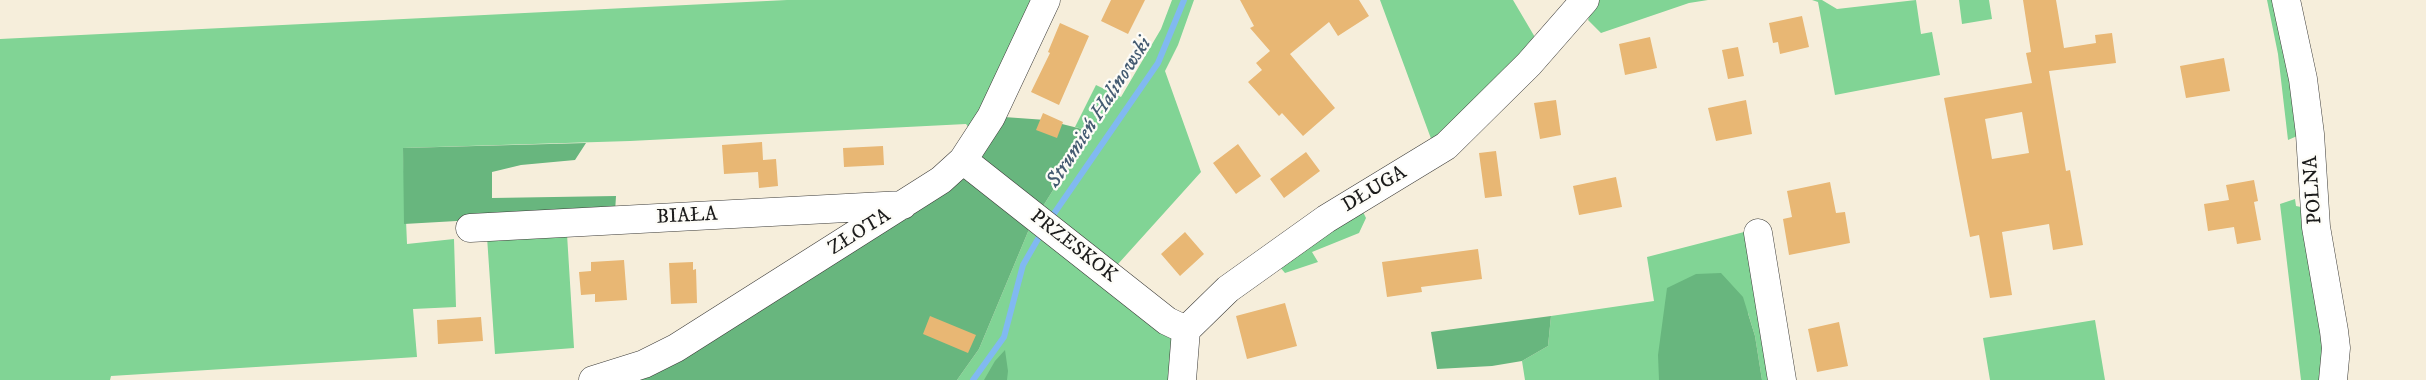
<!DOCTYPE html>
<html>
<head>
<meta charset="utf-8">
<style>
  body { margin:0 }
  canvas { display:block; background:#f6eedb }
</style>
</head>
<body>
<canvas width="2426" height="380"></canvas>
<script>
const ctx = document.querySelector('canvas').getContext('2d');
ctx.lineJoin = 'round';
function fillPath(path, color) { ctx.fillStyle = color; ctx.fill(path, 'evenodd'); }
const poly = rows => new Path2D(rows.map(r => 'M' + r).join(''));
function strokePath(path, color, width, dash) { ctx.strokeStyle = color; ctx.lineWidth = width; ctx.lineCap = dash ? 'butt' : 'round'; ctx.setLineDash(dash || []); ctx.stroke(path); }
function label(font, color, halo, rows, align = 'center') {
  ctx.font = font + ' "IM FELL DW Pica",serif'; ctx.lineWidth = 4.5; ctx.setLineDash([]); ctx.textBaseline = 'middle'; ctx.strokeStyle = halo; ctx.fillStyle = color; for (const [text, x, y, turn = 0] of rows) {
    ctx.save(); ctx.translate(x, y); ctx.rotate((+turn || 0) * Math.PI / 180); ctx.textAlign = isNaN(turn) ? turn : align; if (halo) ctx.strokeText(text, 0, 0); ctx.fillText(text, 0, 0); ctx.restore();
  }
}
const green = poly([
  [787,0,1035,0,972,132,966,124,630,141,403,148,407,244,454,239,456,307,413,309,417,357,111,376,110,380,0,380,0,39],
  [1172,0,1194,0,1178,45,1165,71,1201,172,1100,284,1176,335,1171,380,957,380,979,349,1030,227,1090,131,1075,127,1096,85,1121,97,1161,29],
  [1380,0,1513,0,1536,39,1433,144],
  [1596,0,1708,0,1689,3,1601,33,1588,20],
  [1812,0,1822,0,1837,9,1916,0,1921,34,1932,32,1940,75,1835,95,1818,2],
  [1959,0,1989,0,1992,19,1962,24],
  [2267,0,2279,0,2304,133,2288,140,2278,54],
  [2295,199,2296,206,2306,208,2325,342,2324,380,2301,380,2280,204],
  [1362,210,1366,218,1359,233,1312,252,1318,262,1285,273,1279,266],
  [1748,231,1773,380,1762,380,1755,336,1748,313,1671,380,1525,380,1522,361,1548,346,1551,316,1654,301,1647,257],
  [567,234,574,348,495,354,487,237],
  [2095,320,2105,380,1990,380,1983,338]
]);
const forest = poly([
  [1004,117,1046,120,1090,131,1030,227,979,349,957,380,629,380,686,354],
  [586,143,575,160,521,165,492,172,492,198,616,196,615,212,404,224,403,148],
  [1721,273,1743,297,1755,336,1762,380,1659,380,1658,355,1667,288,1696,274],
  [1551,316,1548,346,1522,361,1492,366,1437,369,1431,332],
  [1005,350,1008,371,1007,380,984,380,995,361]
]);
const stream = poly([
  [1053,215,1158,63,1184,0],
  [973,380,1004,337,1023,265,1042,232]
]);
const building = poly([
  [1111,0,1145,0,1128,34,1101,21],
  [1240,0,1359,0,1369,16,1338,36,1329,22,1290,54,1335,108,1303,136,1282,113,1279,116,1248,82,1262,70,1256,63,1270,51,1250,28,1254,26],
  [2023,0,2056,0,2064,48,2096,43,2095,35,2112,33,2116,63,2049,71,2066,171,2070,170,2083,245,2053,250,2049,224,2002,232,2012,295,1990,298,1979,235,1970,237,1944,98,2032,83,2026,53,2031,52],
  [2022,112,2029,153,1992,159,1985,119],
  [1802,16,1809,47,1780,54,1778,42,1773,43,1769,23],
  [1060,23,1089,36,1059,105,1031,92,1050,53,1048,52],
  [1650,37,1657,68,1625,75,1619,44],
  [1738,47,1744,76,1728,79,1722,50],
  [2224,58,2230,91,2186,98,2180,66],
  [1556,100,1561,135,1540,139,1534,103],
  [1746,100,1752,134,1716,141,1708,108],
  [1043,113,1063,122,1057,138,1036,130],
  [762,142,763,160,776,159,778,186,759,188,758,172,724,174,722,145],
  [1238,144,1261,176,1236,194,1213,163],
  [883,146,884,165,844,167,843,148],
  [1496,151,1502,196,1485,198,1479,153],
  [1306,152,1320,171,1284,198,1270,179],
  [1616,177,1622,207,1579,215,1573,186],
  [2254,180,2258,201,2254,202,2261,240,2237,244,2234,227,2208,231,2204,204,2229,200,2226,185],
  [1830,182,1836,213,1845,212,1850,243,1789,255,1783,219,1792,217,1787,191],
  [1185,232,1204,254,1180,276,1161,254],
  [1478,249,1482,279,1421,287,1422,292,1387,297,1382,262],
  [624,260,627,300,595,302,595,294,581,295,579,272,591,271,591,262],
  [693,262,693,270,696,269,697,303,671,304,669,263],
  [1285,303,1297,346,1247,359,1236,316],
  [930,316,976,335,968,353,923,334],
  [481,317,483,341,438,344,437,320],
  [1839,322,1848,366,1817,372,1808,329]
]);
const minor = poly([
  [2286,0,2303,79,2310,134,2316,227,2334,331,2336,348,2333,380],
  [963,160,1167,321,1186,330],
  [470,228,903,205],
  [1758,233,1782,380],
  [593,380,644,364,676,348,941,180,963,160,991,117,1046,0],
  [1182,380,1186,330,1228,289,1326,219,1446,146,1529,64,1585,0]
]);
const streetNames = [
  ["DŁUGA",1375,190,-31],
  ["POLNA",2314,190,-94],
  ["BIAŁA",687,217,-3],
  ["ZŁOTA",860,233,-32],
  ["PRZESKOK",1073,247,38]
];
const waterNames = [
  ["Strumień Halinowski",1100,113,-57]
];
fillPath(green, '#81d495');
fillPath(forest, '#68b67e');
strokePath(stream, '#81b9f1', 6);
fillPath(building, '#e8b774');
strokePath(minor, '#3d3c39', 29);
strokePath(minor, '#fff', 28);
label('20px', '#1c1c1c', '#fdfcf7', streetNames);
label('italic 21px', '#445b71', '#fdfcf7', waterNames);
</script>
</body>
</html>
